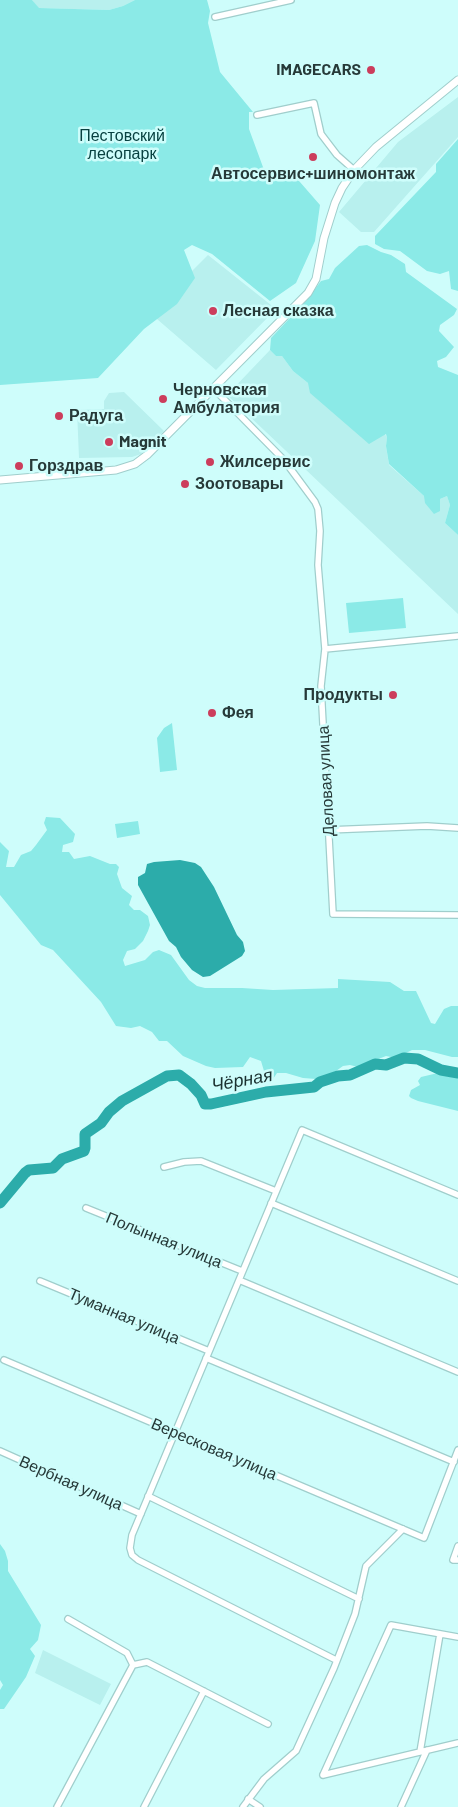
<!DOCTYPE html>
<html>
<head>
<meta charset="utf-8">
<style>
  body { margin:0 }
  canvas { display:block; background:#cefdfb }
</style>
</head>
<body>
<canvas width="458" height="1807"></canvas>
<script>
const ctx = document.querySelector('canvas').getContext('2d');
ctx.lineJoin = 'round';
function fillPath(path, color) { ctx.fillStyle = color; ctx.fill(path, 'evenodd'); }
const poly = rows => new Path2D(rows.map(r => 'M' + r).join(''));
function strokePath(path, color, width, dash) { ctx.strokeStyle = color; ctx.lineWidth = width; ctx.lineCap = dash ? 'butt' : 'round'; ctx.setLineDash(dash || []); ctx.stroke(path); }
function label(font, color, halo, rows, align = 'center') {
  ctx.font = font + ' Barlow,sans-serif'; ctx.lineWidth = 5; ctx.setLineDash([]); ctx.textBaseline = 'middle'; ctx.strokeStyle = halo; ctx.fillStyle = color; for (const [text, x, y, turn = 0] of rows) {
    ctx.save(); ctx.translate(x, y); ctx.rotate((+turn || 0) * Math.PI / 180); ctx.textAlign = isNaN(turn) ? turn : align; if (halo) ctx.strokeText(text, 0, 0); ctx.fillText(text, 0, 0); ctx.restore();
  }
}
const built = poly([
  [32,0,135,0,123,6,109,10,38,8],
  [458,97,458,137,374,232,361,232,339,212,398,142],
  [208,255,276,309,216,370,150,313],
  [270,350,276,356,282,356,293,371,308,383,385,434,387,438,386,446,389,465,424,496,440,499,447,496,450,505,445,523,458,535,458,614,227,395],
  [124,392,164,431,141,454,132,457,79,458,77,410,104,409,104,401,109,393],
  [43,1650,111,1684,100,1705,35,1673]
]);
const green = poly([
  [0,0,32,0,39,8,109,10,123,6,135,0,207,0,210,11,208,23,220,72,253,112,249,112,249,129,267,178,293,174,320,205,315,241,296,283,270,301,212,254,192,245,184,250,195,278,177,304,144,329,98,378,0,385],
  [458,139,458,291,451,289,449,271,440,274,427,271,400,251,384,249,375,244,375,236,436,172,436,164],
  [367,245,381,252,391,255,405,264,406,272,457,309,454,315,440,325,439,331,454,347,446,357,437,361,438,367,458,375,458,535,445,523,450,505,447,496,440,499,440,511,434,514,425,503,424,496,389,464,386,446,387,438,386,434,369,444,310,393,308,383,293,371,282,356,276,356,270,350,271,338,306,301,321,281,329,279,335,268,359,246],
  [403,598,406,628,349,633,346,603],
  [172,723,177,770,160,772,157,738,164,728],
  [46,817,60,818,75,834,73,842,63,845,62,852,69,852,74,859,90,856,110,864,116,864,119,867,117,874,122,888,132,896,129,905,134,910,140,910,148,916,150,925,148,931,143,941,135,949,127,951,123,960,125,966,145,960,153,952,159,950,171,955,189,980,197,986,205,988,242,988,273,990,338,988,338,979,390,982,404,991,416,991,431,1023,435,1024,444,1009,451,1006,458,1006,458,1057,452,1057,425,1050,412,1050,396,1058,386,1056,358,1067,350,1065,343,1066,329,1076,316,1079,303,1078,286,1073,277,1073,273,1079,264,1083,260,1080,264,1071,261,1061,250,1057,243,1067,215,1068,206,1066,183,1056,167,1041,159,1041,152,1032,140,1026,131,1028,116,1026,101,1002,53,950,41,945,0,895,0,842,9,851,6,867,14,867,21,855,31,851,36,845,47,830,44,823],
  [138,821,140,834,117,838,115,824],
  [438,1073,448,1074,458,1077,458,1111,418,1101,411,1098,409,1096,411,1090,420,1085,418,1081,421,1077],
  [0,1544,5,1551,8,1561,8,1571,41,1625,38,1640,30,1649,35,1656,26,1677,4,1709,0,1709,0,1690,3,1685,0,1680]
]);
const water = poly([
  [180,860,195,863,201,867,214,887,237,935,243,942,245,951,242,956,210,976,203,977,192,970,181,957,176,947,169,941,138,885,138,877,145,873,147,864,154,862]
]);
const river = poly([
  [0,1203,25,1173,29,1170,53,1168,62,1159,84,1151,85,1148,85,1134,101,1123,109,1112,122,1101,167,1076,179,1075,191,1084,201,1095,205,1104,211,1104,266,1092,314,1087,320,1082,338,1076,350,1075,375,1064,386,1065,404,1058,418,1059,441,1070,458,1073]
]);
const minor = poly([
  [215,17,291,0],
  [257,115,314,103,321,134,337,155,354,170],
  [214,389,284,460,315,502,318,509,320,531,318,565,325,649,321,686,333,914,458,915],
  [325,649,458,636],
  [328,830,427,826,458,828],
  [164,1167,184,1162,201,1161,276,1191],
  [271,1203,458,1281],
  [86,1208,242,1271],
  [239,1280,458,1372],
  [40,1281,209,1351],
  [206,1358,454,1462],
  [4,1360,424,1538,458,1450],
  [0,1451,141,1514],
  [148,1496,359,1599],
  [458,1546,453,1560,458,1560],
  [68,1619,127,1653,133,1665],
  [336,1660,138,1560,132,1555,130,1548,132,1535,302,1130,458,1195],
  [133,1665,147,1662,268,1724],
  [420,1752,440,1634],
  [323,1775,391,1625,458,1637],
  [323,1775,458,1743],
  [248,1799,260,1807],
  [57,1807,133,1665],
  [144,1807,204,1691],
  [243,1807,264,1779,296,1751,334,1668,355,1614,366,1566,403,1529],
  [401,1807,427,1750]
]);
const tertiary = poly([
  [0,480,116,470,135,464,147,455,308,293,316,279,324,238,335,203,342,188,354,170,376,147,458,80]
]);
const markers = [
  [371,70,5,"#cc3d5c"],
  [313,157,5,"#cc3d5c"],
  [213,311,5,"#cc3d5c"],
  [163,399,5,"#cc3d5c"],
  [59,416,5,"#cc3d5c"],
  [109,442,5,"#cc3d5c"],
  [210,462,5,"#cc3d5c"],
  [19,466,5,"#cc3d5c"],
  [185,484,5,"#cc3d5c"],
  [393,695,5,"#cc3d5c"],
  [212,713,5,"#cc3d5c"]
];
const poiNames = [
  ["IMAGECARS",361,70,"right"],
  ["Автосервис+шиномонтаж",313,174,"center"],
  ["Лесная сказка",223,311],
  ["Черновская",173,390],
  ["Амбулатория",173,408],
  ["Радуга",69,416],
  ["Magnit",119,442],
  ["Жилсервис",220,462],
  ["Горздрав",29,466],
  ["Зоотовары",195,484],
  ["Продукты",383,695,"right"],
  ["Фея",222,713]
];
const parkNames = [
  ["Пестовский",122,136],
  ["лесопарк",122,154]
];
const streetNames = [
  ["Деловая улица",326,781,-93],
  ["Полынная улица",164,1240,22],
  ["Туманная улица",124,1316,23],
  ["Вересковая улица",214,1449,23],
  ["Вербная улица",71,1483,24]
];
const waterNames = [
  ["Чёрная",242,1080,-10]
];
fillPath(built, '#b8f0ee');
fillPath(green, '#8beae7');
fillPath(water, '#2cacaa');
strokePath(river, '#2cacaa', 11);
strokePath(minor, '#a0cecc', 8);
strokePath(tertiary, '#a0cecc', 9);
strokePath(minor, '#fff', 5.5);
strokePath(tertiary, '#fff', 7);
for (const [x, y, r, color] of markers) { const dot = new Path2D(); dot.arc(x, y, r, 0, 2 * Math.PI); ctx.fillStyle = color; ctx.fill(dot); strokePath(dot, '#cefdfb', 2); }
label('bold 16px', '#263938', '#cefdfb', poiNames, 'left');
label('16px', '#084140', '#cefdfb', parkNames);
label('16px', '#263938', '#cefdfb', streetNames);
label('italic 18px', '#1a302f', '#cefdfb', waterNames);
</script>
</body>
</html>
